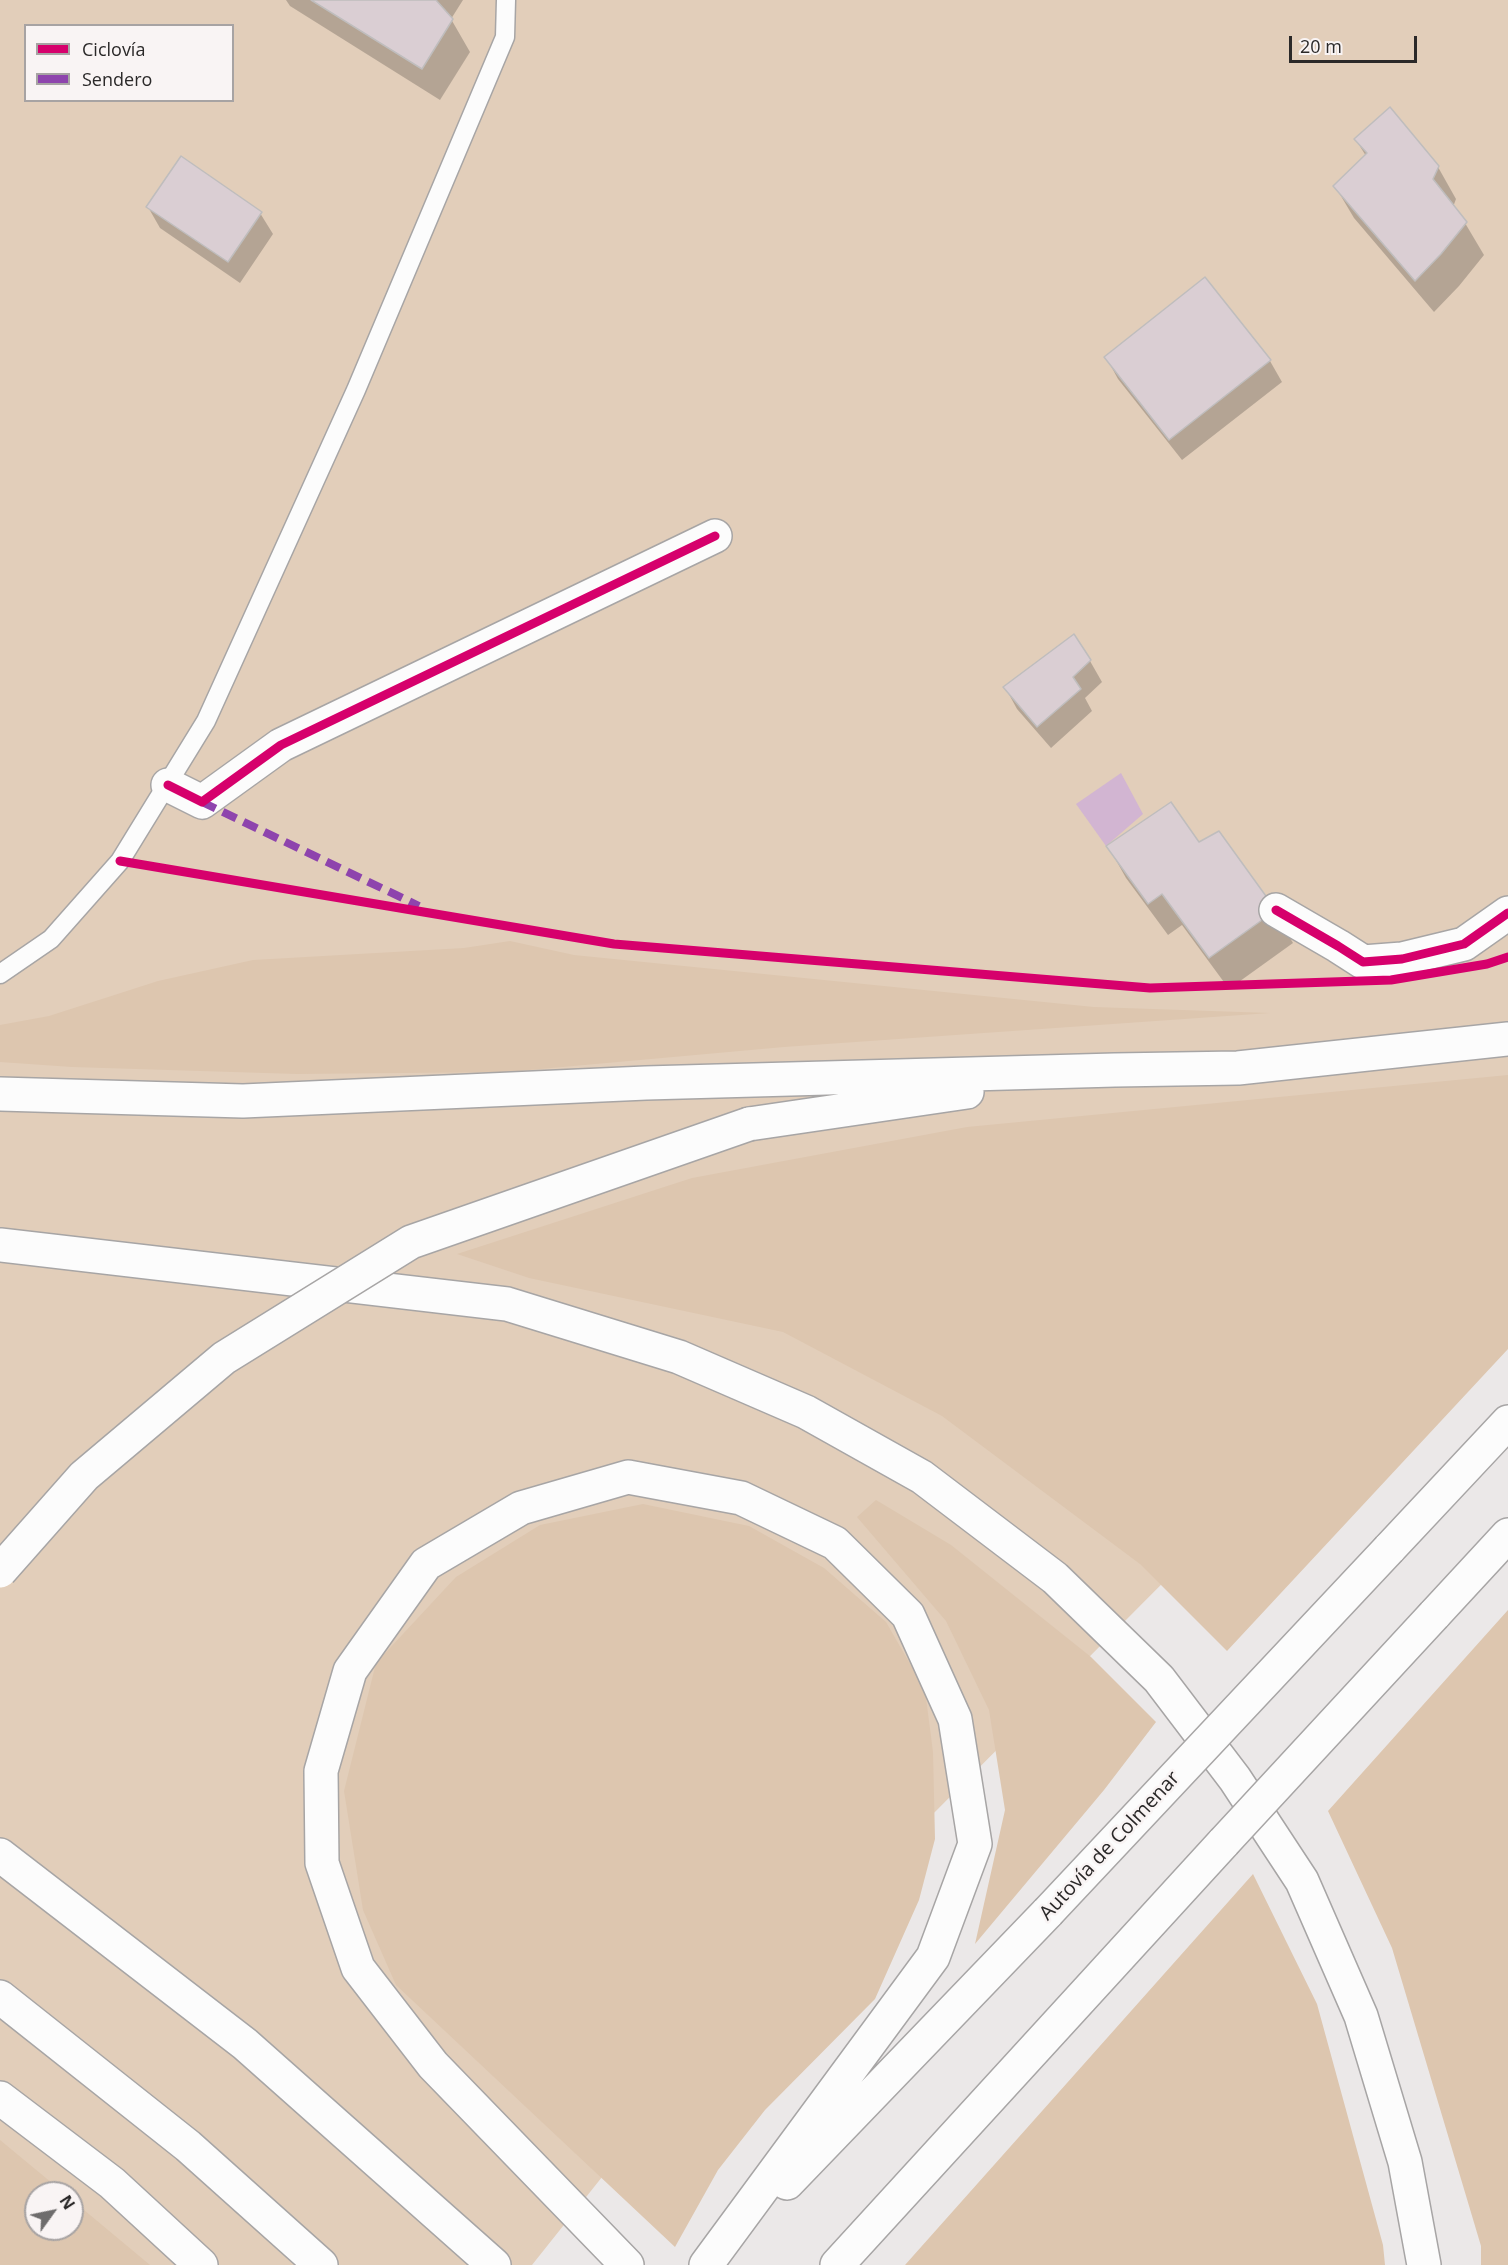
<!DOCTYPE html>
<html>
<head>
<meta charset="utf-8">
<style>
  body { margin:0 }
  #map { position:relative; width:1508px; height:2265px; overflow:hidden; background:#ebe8e8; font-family:"Open Sans",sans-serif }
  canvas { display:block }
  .legend { position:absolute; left:24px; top:24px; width:210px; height:78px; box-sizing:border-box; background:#f9f4f4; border:2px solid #a7a3a3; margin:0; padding:8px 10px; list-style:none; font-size:18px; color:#2b2929 }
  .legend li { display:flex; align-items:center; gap:12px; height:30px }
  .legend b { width:30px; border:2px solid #a7a3a3 }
  .north { position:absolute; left:24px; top:2181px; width:60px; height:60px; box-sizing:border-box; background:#f9f4f4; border:2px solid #a7a3a3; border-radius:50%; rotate:57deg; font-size:16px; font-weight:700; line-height:24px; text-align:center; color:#2b2929 }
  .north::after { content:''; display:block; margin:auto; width:21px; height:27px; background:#6e6c6c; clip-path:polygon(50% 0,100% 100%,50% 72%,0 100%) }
  .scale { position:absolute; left:1289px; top:36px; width:128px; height:27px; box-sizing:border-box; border:3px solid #2b2929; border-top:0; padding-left:8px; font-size:18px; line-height:21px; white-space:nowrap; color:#2b2929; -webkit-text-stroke:4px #f9f4f4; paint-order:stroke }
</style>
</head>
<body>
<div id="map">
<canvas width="1508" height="2265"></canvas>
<ul class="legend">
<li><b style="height:8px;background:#d6006c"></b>Ciclovía</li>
<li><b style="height:8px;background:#8e44ad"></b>Sendero</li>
</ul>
<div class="north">N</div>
<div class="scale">20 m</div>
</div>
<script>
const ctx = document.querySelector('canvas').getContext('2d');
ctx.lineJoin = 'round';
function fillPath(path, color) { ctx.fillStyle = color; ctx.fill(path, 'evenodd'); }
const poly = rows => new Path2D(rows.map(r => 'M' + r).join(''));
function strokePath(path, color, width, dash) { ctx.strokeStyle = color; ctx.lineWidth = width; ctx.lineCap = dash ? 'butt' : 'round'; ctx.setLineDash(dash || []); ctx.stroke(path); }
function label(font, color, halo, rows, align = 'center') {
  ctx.font = font + ' "Open Sans",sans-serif'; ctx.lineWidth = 5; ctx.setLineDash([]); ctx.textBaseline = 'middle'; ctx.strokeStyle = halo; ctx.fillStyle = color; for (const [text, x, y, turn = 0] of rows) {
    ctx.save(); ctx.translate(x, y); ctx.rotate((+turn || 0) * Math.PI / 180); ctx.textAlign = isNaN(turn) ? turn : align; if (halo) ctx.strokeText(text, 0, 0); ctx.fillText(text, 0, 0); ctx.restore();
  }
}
const green = poly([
  [0,0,1508,0,1508,1236,723,2025,532,2265,0,2265],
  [26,26,232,26,232,100,26,100],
  [36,2193,72,2193,72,2229,36,2229]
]);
const forest = poly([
  [510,941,574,955,1094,1007,1270,1013,784,1047,507,1072,297,1074,72,1067,0,1062,0,1025,49,1016,158,981,253,960,464,948],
  [1508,1075,1508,1349,1227,1651,1140,1564,942,1416,783,1332,529,1278,457,1254,692,1178,967,1127],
  [876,1500,951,1545,1091,1657,1156,1722,1104,1790,975,1944,1005,1810,989,1710,946,1621,857,1517],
  [643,1504,749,1526,824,1568,886,1622,925,1690,933,1752,935,1839,919,1900,875,1999,765,2110,718,2170,675,2247,396,1985,363,1910,344,1791,376,1663,456,1577,540,1525],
  [1508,1610,1508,2265,1481,2265,1481,2246,1392,1948,1328,1811],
  [1253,1874,1317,2004,1383,2245,1385,2265,905,2265],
  [0,2140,64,2193,36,2193,36,2229,72,2229,72,2200,150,2265,0,2265]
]);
const water = poly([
  [1121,773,1143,814,1106,846,1076,804]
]);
const shadow = poly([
  [286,0,463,0,451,19,470,52,440,100,290,6],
  [1356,140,1438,167,1456,199,1453,207,1465,223,1484,255,1459,286,1434,312,1354,218,1335,186,1366,156],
  [148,207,260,213,273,234,240,283,160,228],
  [1106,357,1270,361,1282,382,1182,460,1118,379],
  [1090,661,1102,682,1085,698,1092,711,1051,748,1017,709,1005,687],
  [1108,846,1274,911,1293,943,1229,989,1182,925,1168,935,1126,878]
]);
const building = poly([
  [311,0,436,0,453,19,422,69,311,0],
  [1390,107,1439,166,1433,179,1467,222,1441,254,1415,281,1333,186,1367,153,1354,139,1390,107],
  [181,156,262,212,228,262,146,207,181,156],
  [1205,277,1271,360,1169,440,1104,357,1205,277],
  [1074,634,1091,660,1073,677,1081,689,1037,727,1003,687,1074,634],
  [1171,802,1199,842,1219,831,1276,910,1209,958,1162,894,1148,904,1106,846,1171,802]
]);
const lane = poly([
  [0,974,51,939,120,861,206,721,356,390,505,37,506,0]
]);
const street = poly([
  [168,785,202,802,281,745,715,536],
  [1276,910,1338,946,1363,962,1402,959,1464,944,1508,913]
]);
const highway = poly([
  [0,1094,243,1101,646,1083,1115,1070,1238,1068,1508,1039],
  [749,1124,967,1092],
  [0,1245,507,1304,679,1357,806,1412,922,1477,1055,1578,1159,1679,1235,1779,1302,1881,1361,2016,1405,2162,1424,2265],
  [1389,1549,1508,1422],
  [1434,1615,1508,1535],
  [0,1855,245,2044,494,2265],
  [0,1997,188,2146,321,2265],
  [0,2098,112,2183,201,2265],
  [787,2183,1048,1912],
  [627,2265,433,2065,358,1968,322,1863,321,1771,350,1671,426,1564,521,1508,628,1477,741,1498,835,1543,908,1615,955,1719,975,1844,933,1957,706,2265],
  [837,2265,1224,1842]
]);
const highwayBridge = poly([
  [0,1571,84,1476,224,1358,411,1242,749,1124],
  [1224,1842,1434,1615],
  [1048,1912,1389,1549]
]);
const quiet = poly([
  [202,802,419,906]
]);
const cycleway = poly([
  [168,785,202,802,281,745,715,536],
  [120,861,614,944,1150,988,1391,980,1487,964,1508,957],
  [1276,910,1338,946,1363,962,1402,959,1464,944,1508,913]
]);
const streetNames = [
  ["Autovía de Colmenar",1110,1846,-47]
];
fillPath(green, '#e2ceba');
fillPath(forest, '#ddc6af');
fillPath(water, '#d2b5d2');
fillPath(shadow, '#0003');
fillPath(building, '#daced3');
strokePath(building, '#bfbdbd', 1.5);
strokePath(lane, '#a7a5a5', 21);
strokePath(street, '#a7a5a5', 36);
strokePath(highway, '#a7a5a5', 36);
strokePath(lane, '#fcfcfc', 18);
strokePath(street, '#fcfcfc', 33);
strokePath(highway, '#fcfcfc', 33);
strokePath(highwayBridge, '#a7a5a5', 36, []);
strokePath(highwayBridge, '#fcfcfc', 33);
strokePath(quiet, '#8e44ad', 8, [15, 8]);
strokePath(cycleway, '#d6006c', 9);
label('20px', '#2b2929', '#f9f4f4', streetNames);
</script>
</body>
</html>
